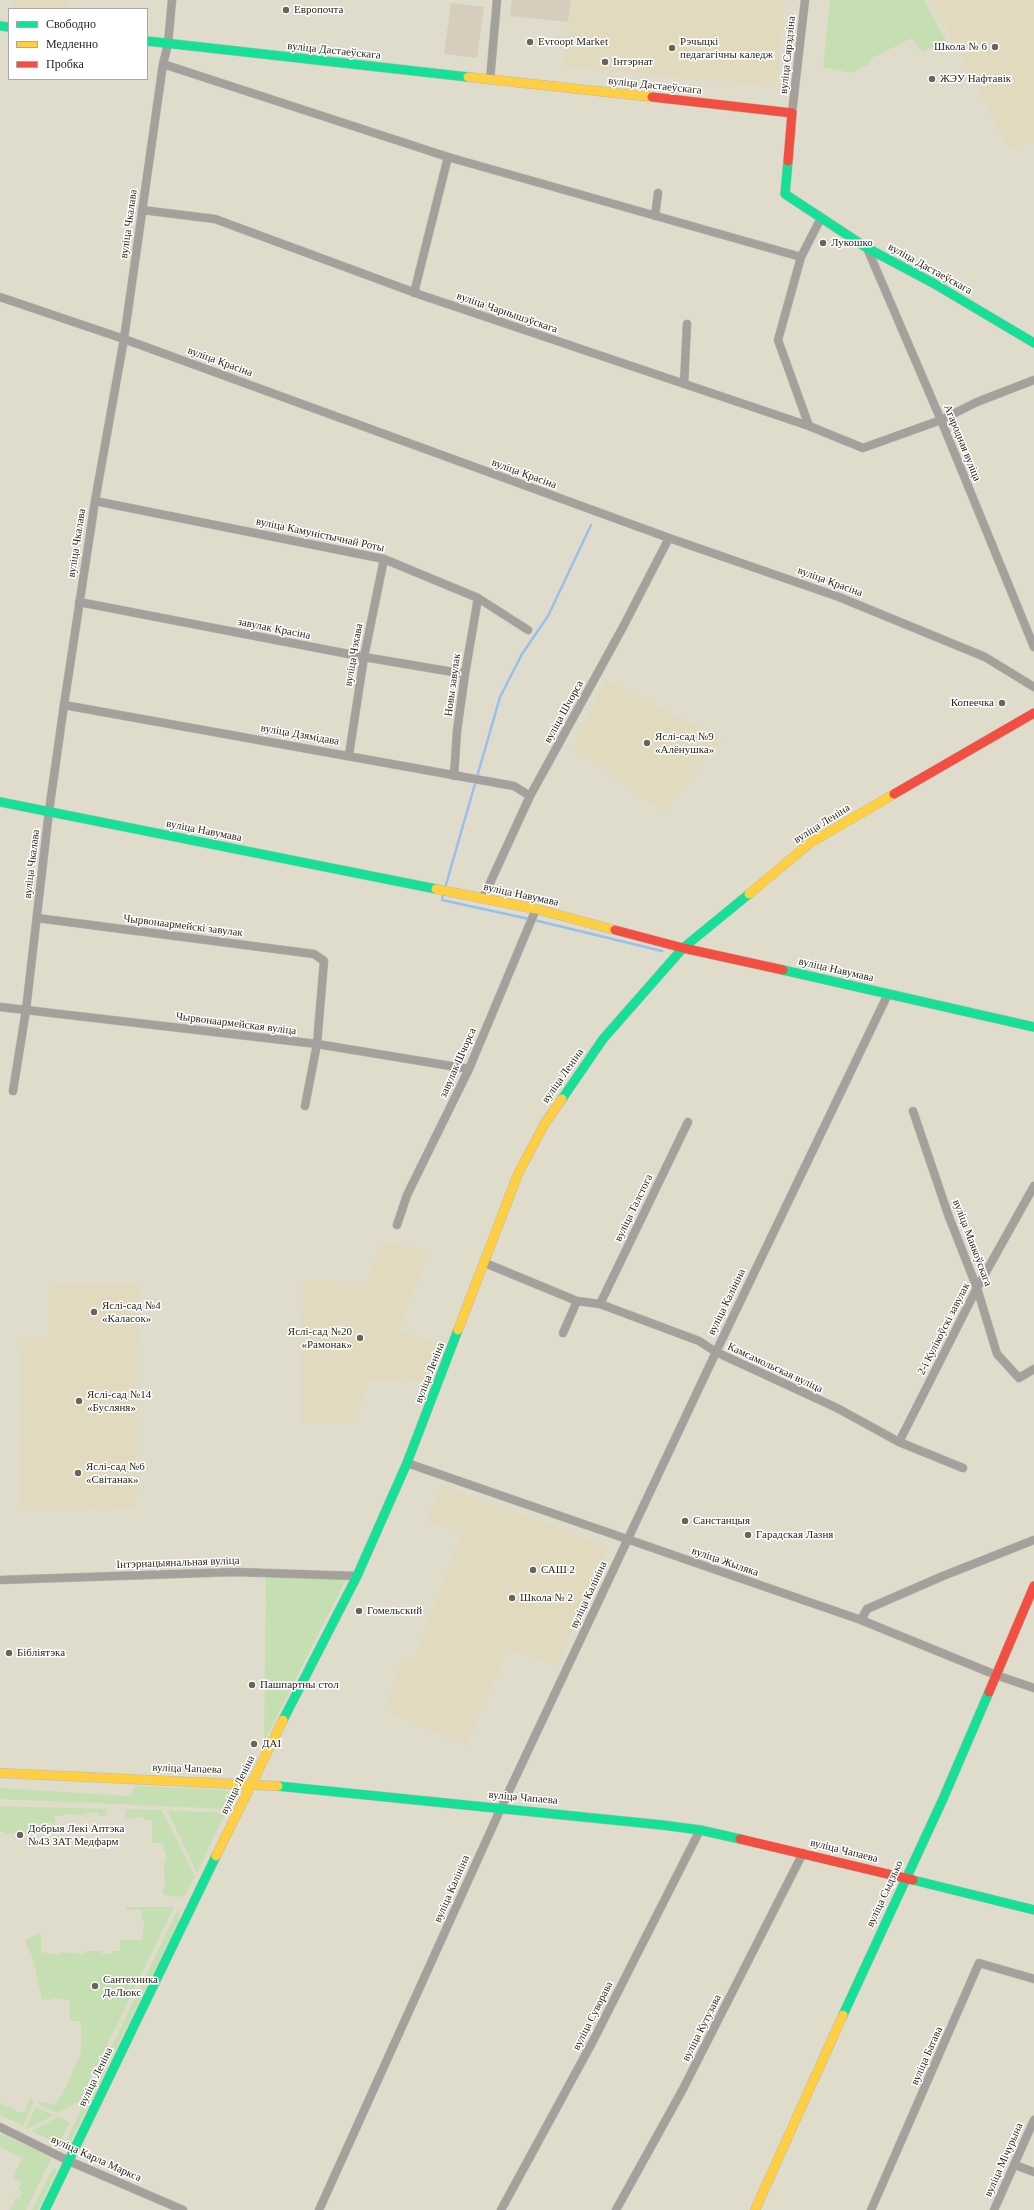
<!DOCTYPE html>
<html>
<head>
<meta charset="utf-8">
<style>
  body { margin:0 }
  #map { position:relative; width:1034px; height:2210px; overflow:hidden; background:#e0dccc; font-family:"Times New Roman",serif }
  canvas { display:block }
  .legend { position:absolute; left:8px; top:8px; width:140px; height:72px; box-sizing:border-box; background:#fff; border:1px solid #a9a8a4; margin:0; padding:5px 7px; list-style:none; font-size:12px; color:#29261b }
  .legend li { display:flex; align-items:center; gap:8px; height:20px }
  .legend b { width:20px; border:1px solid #a9a8a4 }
</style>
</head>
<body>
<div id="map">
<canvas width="1034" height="2210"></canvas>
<ul class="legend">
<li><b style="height:5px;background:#16e098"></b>Свободно</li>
<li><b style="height:5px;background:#ffcf43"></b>Медленно</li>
<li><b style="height:5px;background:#f24e42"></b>Пробка</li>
</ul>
</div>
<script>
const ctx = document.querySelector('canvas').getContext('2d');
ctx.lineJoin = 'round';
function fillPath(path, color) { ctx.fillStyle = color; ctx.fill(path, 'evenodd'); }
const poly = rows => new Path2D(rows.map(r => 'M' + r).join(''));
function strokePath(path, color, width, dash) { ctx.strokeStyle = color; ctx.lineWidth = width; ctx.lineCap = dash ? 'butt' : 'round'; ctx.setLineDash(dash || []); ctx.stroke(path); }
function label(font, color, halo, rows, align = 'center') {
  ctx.font = font + ' "Times New Roman",serif'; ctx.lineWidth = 3; ctx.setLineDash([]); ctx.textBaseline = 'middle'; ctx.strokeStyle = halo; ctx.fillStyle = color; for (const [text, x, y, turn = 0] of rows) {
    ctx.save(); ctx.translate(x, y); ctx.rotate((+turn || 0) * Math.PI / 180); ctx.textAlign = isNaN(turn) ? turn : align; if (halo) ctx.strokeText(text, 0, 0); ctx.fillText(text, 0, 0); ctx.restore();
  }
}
const built = poly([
  [14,0,69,0,68,9,13,9],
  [571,0,623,2,624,0,785,0,776,87,563,66],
  [932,0,1034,0,1034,142,1032,143,1030,140,1010,150],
  [606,680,722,739,664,812,574,748],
  [381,1241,429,1251,398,1331,438,1344,423,1381,413,1378,369,1381,355,1421,301,1423,302,1281,366,1283],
  [139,1283,136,1509,19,1510,22,1337,48,1339,50,1284],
  [441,1485,609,1547,557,1666,508,1649,466,1745,392,1714,388,1703,402,1657,414,1659,462,1532,426,1522]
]);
const industrial = poly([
  [512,0,571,0,568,22,510,16],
  [451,3,484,7,477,58,444,54]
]);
const green = poly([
  [830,0,924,0,946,41,922,52,912,38,870,59,870,64,851,73,823,67],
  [266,1573,348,1575,264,1742],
  [136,1786,225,1790,228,1792,230,1803,228,1809,0,1799,0,1788,130,1796],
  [0,1806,107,1809,107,1816,98,1816,97,1813,86,1813,86,1815,65,1814,65,1816,55,1816,55,1825,52,1825,52,1823,39,1823,39,1825,32,1825,32,1834,25,1834,24,1832,5,1834,5,1832,0,1832],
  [126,1809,162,1810,195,1876,184,1897,163,1895,163,1888,165,1888,164,1862,166,1861,166,1853,164,1852,164,1843,152,1843,152,1820,144,1820,144,1817,125,1819],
  [167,1810,225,1813,197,1873],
  [127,1907,174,1907,80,2101,57,2113,38,2104,39,2101,56,2105,59,2097,61,2098,81,2053,81,2021,70,2021,70,2000,51,1998,51,2000,42,1999,32,1956,25,1941,41,1933,41,1952,59,1955,59,1952,85,1954,85,1951,102,1951,102,1954,112,1954,112,1951,120,1951,120,1940,142,1940,144,1920,142,1920,142,1910,126,1910],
  [178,1909,179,1918,177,1924,68,2147,64,2145],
  [31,2097,33,2102,23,2126,0,2115,0,2101,3,2105,15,2109,17,2112,24,2113],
  [36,2107,54,2115,28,2129,26,2128],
  [58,2117,70,2122,59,2144,31,2131],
  [3,2135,52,2157,26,2210,10,2210,16,2198,19,2199,22,2192,18,2190,22,2182,13,2178,22,2158,0,2147,0,2136],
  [53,2168,57,2170,38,2210,32,2210]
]);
const stream = poly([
  [445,888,500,697,522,654,548,616,591,525],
  [443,894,442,900,529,919],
  [534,920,662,951]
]);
const street = poly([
  [163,64,448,157,801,257],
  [490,80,497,0],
  [792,113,805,0],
  [142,210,215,219,421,295,809,426,863,448,941,420,977,402,1034,380],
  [655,216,658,193],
  [867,248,941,420,1034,647],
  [414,293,448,157],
  [0,297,124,339,669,538,839,597,985,657,1034,687],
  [684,384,687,324],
  [809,426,778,340,801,257,821,218],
  [95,501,384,559,478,598,528,630],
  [79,602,364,657,465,674],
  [64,705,514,786,530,796],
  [349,755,364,657,384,559],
  [454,776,457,731,465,674,478,598],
  [483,898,530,796,623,627,669,538],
  [37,918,314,954,324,961,317,1044,305,1106],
  [0,1007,317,1044,469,1069],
  [13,1091,26,1010,49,811,64,705,95,501,124,339,163,64,168,44,172,0],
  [913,1111,949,1217,977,1288,997,1354,1019,1378,1034,1369],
  [397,1225,407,1195,469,1069,536,909],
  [485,1263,577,1301,600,1304,699,1341,716,1352,837,1408,899,1442,963,1468],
  [600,1304,688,1122],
  [563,1333,577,1301],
  [899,1442,977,1288,1034,1186],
  [407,1463,861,1620,996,1675,1034,1688],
  [0,1580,235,1572,357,1576],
  [861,1620,867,1609,943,1576,1034,1540],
  [0,2127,69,2161,183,2210],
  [1015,2165,1034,2172],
  [319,2210,501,1808,716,1352,888,994],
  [501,2210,593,2041,700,1830],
  [616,2210,683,2089,803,1853],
  [871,2210,979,1963,1034,1979],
  [994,2210,1034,2120]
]);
const fast = poly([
  [0,26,9,27],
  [147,41,468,77],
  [788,161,785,194,867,248,933,283,1034,343],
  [0,802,436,889],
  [783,970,1034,1027],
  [562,1099,603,1039,683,948,749,894],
  [283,1720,357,1576,407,1463,458,1330],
  [278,1786,662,1825,700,1830,740,1839],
  [913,1880,1034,1910],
  [843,2015,943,1799,989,1692],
  [45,2210,216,1856]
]);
const slow = poly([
  [468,77,652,97],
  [436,889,536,909,615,930],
  [749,894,810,843,894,794],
  [458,1330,518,1174,545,1123,562,1099],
  [0,1773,278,1786],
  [216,1856,283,1720],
  [755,2210,843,2015]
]);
const jam = poly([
  [652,97,792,113,788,161],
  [894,794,1034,713],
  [615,930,683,948,783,970],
  [989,1692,1034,1586],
  [740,1839,913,1880]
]);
const markers = [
  [286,10,4,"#696659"],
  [530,42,4,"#696659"],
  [995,47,4,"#696659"],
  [672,48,4,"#696659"],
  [605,62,4,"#696659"],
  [932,79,4,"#696659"],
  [823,243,4,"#696659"],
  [1002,703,4,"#696659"],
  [647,743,4,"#696659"],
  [94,1312,4,"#696659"],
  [360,1338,4,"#696659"],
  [79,1401,4,"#696659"],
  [78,1473,4,"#696659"],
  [685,1521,4,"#696659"],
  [748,1535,4,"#696659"],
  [533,1570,4,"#696659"],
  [512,1598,4,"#696659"],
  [359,1611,4,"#696659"],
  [9,1653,4,"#696659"],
  [252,1685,4,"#696659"],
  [254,1744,4,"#696659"],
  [20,1835,4,"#696659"],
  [95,1986,4,"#696659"]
];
const poiNames = [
  ["Европочта",294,10],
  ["Evroopt Market",538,42],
  ["Рэчыцкі",680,42],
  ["педагагічны каледж",680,55],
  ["Школа № 6",987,47,"right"],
  ["Інтэрнат",613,62],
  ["ЖЭУ Нафтавік",940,79],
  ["Лукошко",831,243],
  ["Копеечка",994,703,"right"],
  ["Яслі-сад №9",655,737],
  ["«Алёнушка»",655,750],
  ["Яслі-сад №4",102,1306],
  ["«Каласок»",102,1319],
  ["Яслі-сад №20",352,1332,"right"],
  ["«Рамонак»",352,1345,"right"],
  ["Яслі-сад №14",87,1395],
  ["«Бусляня»",87,1408],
  ["Яслі-сад №6",86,1467],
  ["«Світанак»",86,1480],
  ["Санстанцыя",693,1521],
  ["Гарадская Лазня",756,1535],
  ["САШ 2",541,1570],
  ["Школа № 2",520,1598],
  ["Гомельский",367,1611],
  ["Бібліятэка",17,1653],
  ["Пашпартны стол",260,1685],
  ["ДАІ",262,1744],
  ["Добрыя Лекі Аптэка",28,1829],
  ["№43 ЗАТ Медфарм",28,1842],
  ["Сантехника",103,1980],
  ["ДеЛюкс",103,1993]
];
const streetNames = [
  ["вуліца Дастаеўскага",334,51,6],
  ["вуліца Сярэдзіна",788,55,-84],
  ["вуліца Дастаеўскага",655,86,6],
  ["вуліца Чкалава",129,224,-82],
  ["вуліца Дастаеўскага",930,269,29],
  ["вуліца Чарнышэўскага",507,313,19],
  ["вуліца Красіна",220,362,20],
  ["Агародная вуліца",962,443,68],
  ["вуліца Красіна",524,474,20],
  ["вуліца Камуністычнай Роты",320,535,12],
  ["вуліца Чкалава",77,543,-81],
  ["вуліца Красіна",830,582,20],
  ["завулак Красіна",274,629,11],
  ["вуліца Чэхава",354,655,-80],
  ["Новы завулак",453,685,-82],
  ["вуліца Шчорса",564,712,-61],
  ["вуліца Дзямідава",300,735,10],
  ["вуліца Леніна",822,824,-32],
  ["вуліца Навумава",204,831,11],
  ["вуліца Чкалава",32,864,-83],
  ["вуліца Навумава",521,895,12],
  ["Чырвонаармейскі завулак",183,926,7],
  ["вуліца Навумава",836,970,13],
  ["Чырвонаармейская вуліца",236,1024,7],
  ["завулак Шчорса",458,1063,-66],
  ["вуліца Леніна",563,1076,-55],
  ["вуліца Талстога",634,1208,-64],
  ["вуліца Маякоўскага",972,1243,69],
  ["вуліца Калініна",727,1302,-64],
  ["2-і Кулікоўскі завулак",944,1329,-63],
  ["Камсамольская вуліца",775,1368,25],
  ["вуліца Леніна",430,1373,-69],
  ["вуліца Жыляка",725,1562,19],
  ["Інтэрнацыянальная вуліца",178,1563,-2],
  ["вуліца Калініна",589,1595,-65],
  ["вуліца Чапаева",187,1769,2],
  ["вуліца Леніна",238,1785,-64],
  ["вуліца Чапаева",523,1798,5],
  ["вуліца Чапаева",844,1851,14],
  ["вуліца Калініна",452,1889,-66],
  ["вуліца Сыдзько",885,1894,-65],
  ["вуліца Суворава",593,2016,-63],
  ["вуліца Кутузава",702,2028,-63],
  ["вуліца Батава",927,2056,-66],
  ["вуліца Леніна",96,2077,-64],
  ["вуліца Карла Маркса",96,2159,24],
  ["вуліца Мічурына",1004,2160,-66]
];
fillPath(built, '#e1dabf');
fillPath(industrial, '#d6cdbc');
fillPath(green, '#c6dfb2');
strokePath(stream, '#99bfec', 2.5);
strokePath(street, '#bdbaae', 9);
strokePath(fast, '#bdbaae', 10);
strokePath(slow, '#bdbaae', 10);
strokePath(jam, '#bdbaae', 10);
strokePath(street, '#a4a09b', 8);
strokePath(fast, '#16e098', 9);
strokePath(slow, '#ffcf43', 9);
strokePath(jam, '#f24e42', 9);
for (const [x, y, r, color] of markers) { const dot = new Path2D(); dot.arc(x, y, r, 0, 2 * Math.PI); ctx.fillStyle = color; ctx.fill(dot); strokePath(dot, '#fff', 1.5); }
label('11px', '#29261b', '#fff', poiNames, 'left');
label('11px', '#29261b', '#fff', streetNames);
</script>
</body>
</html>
